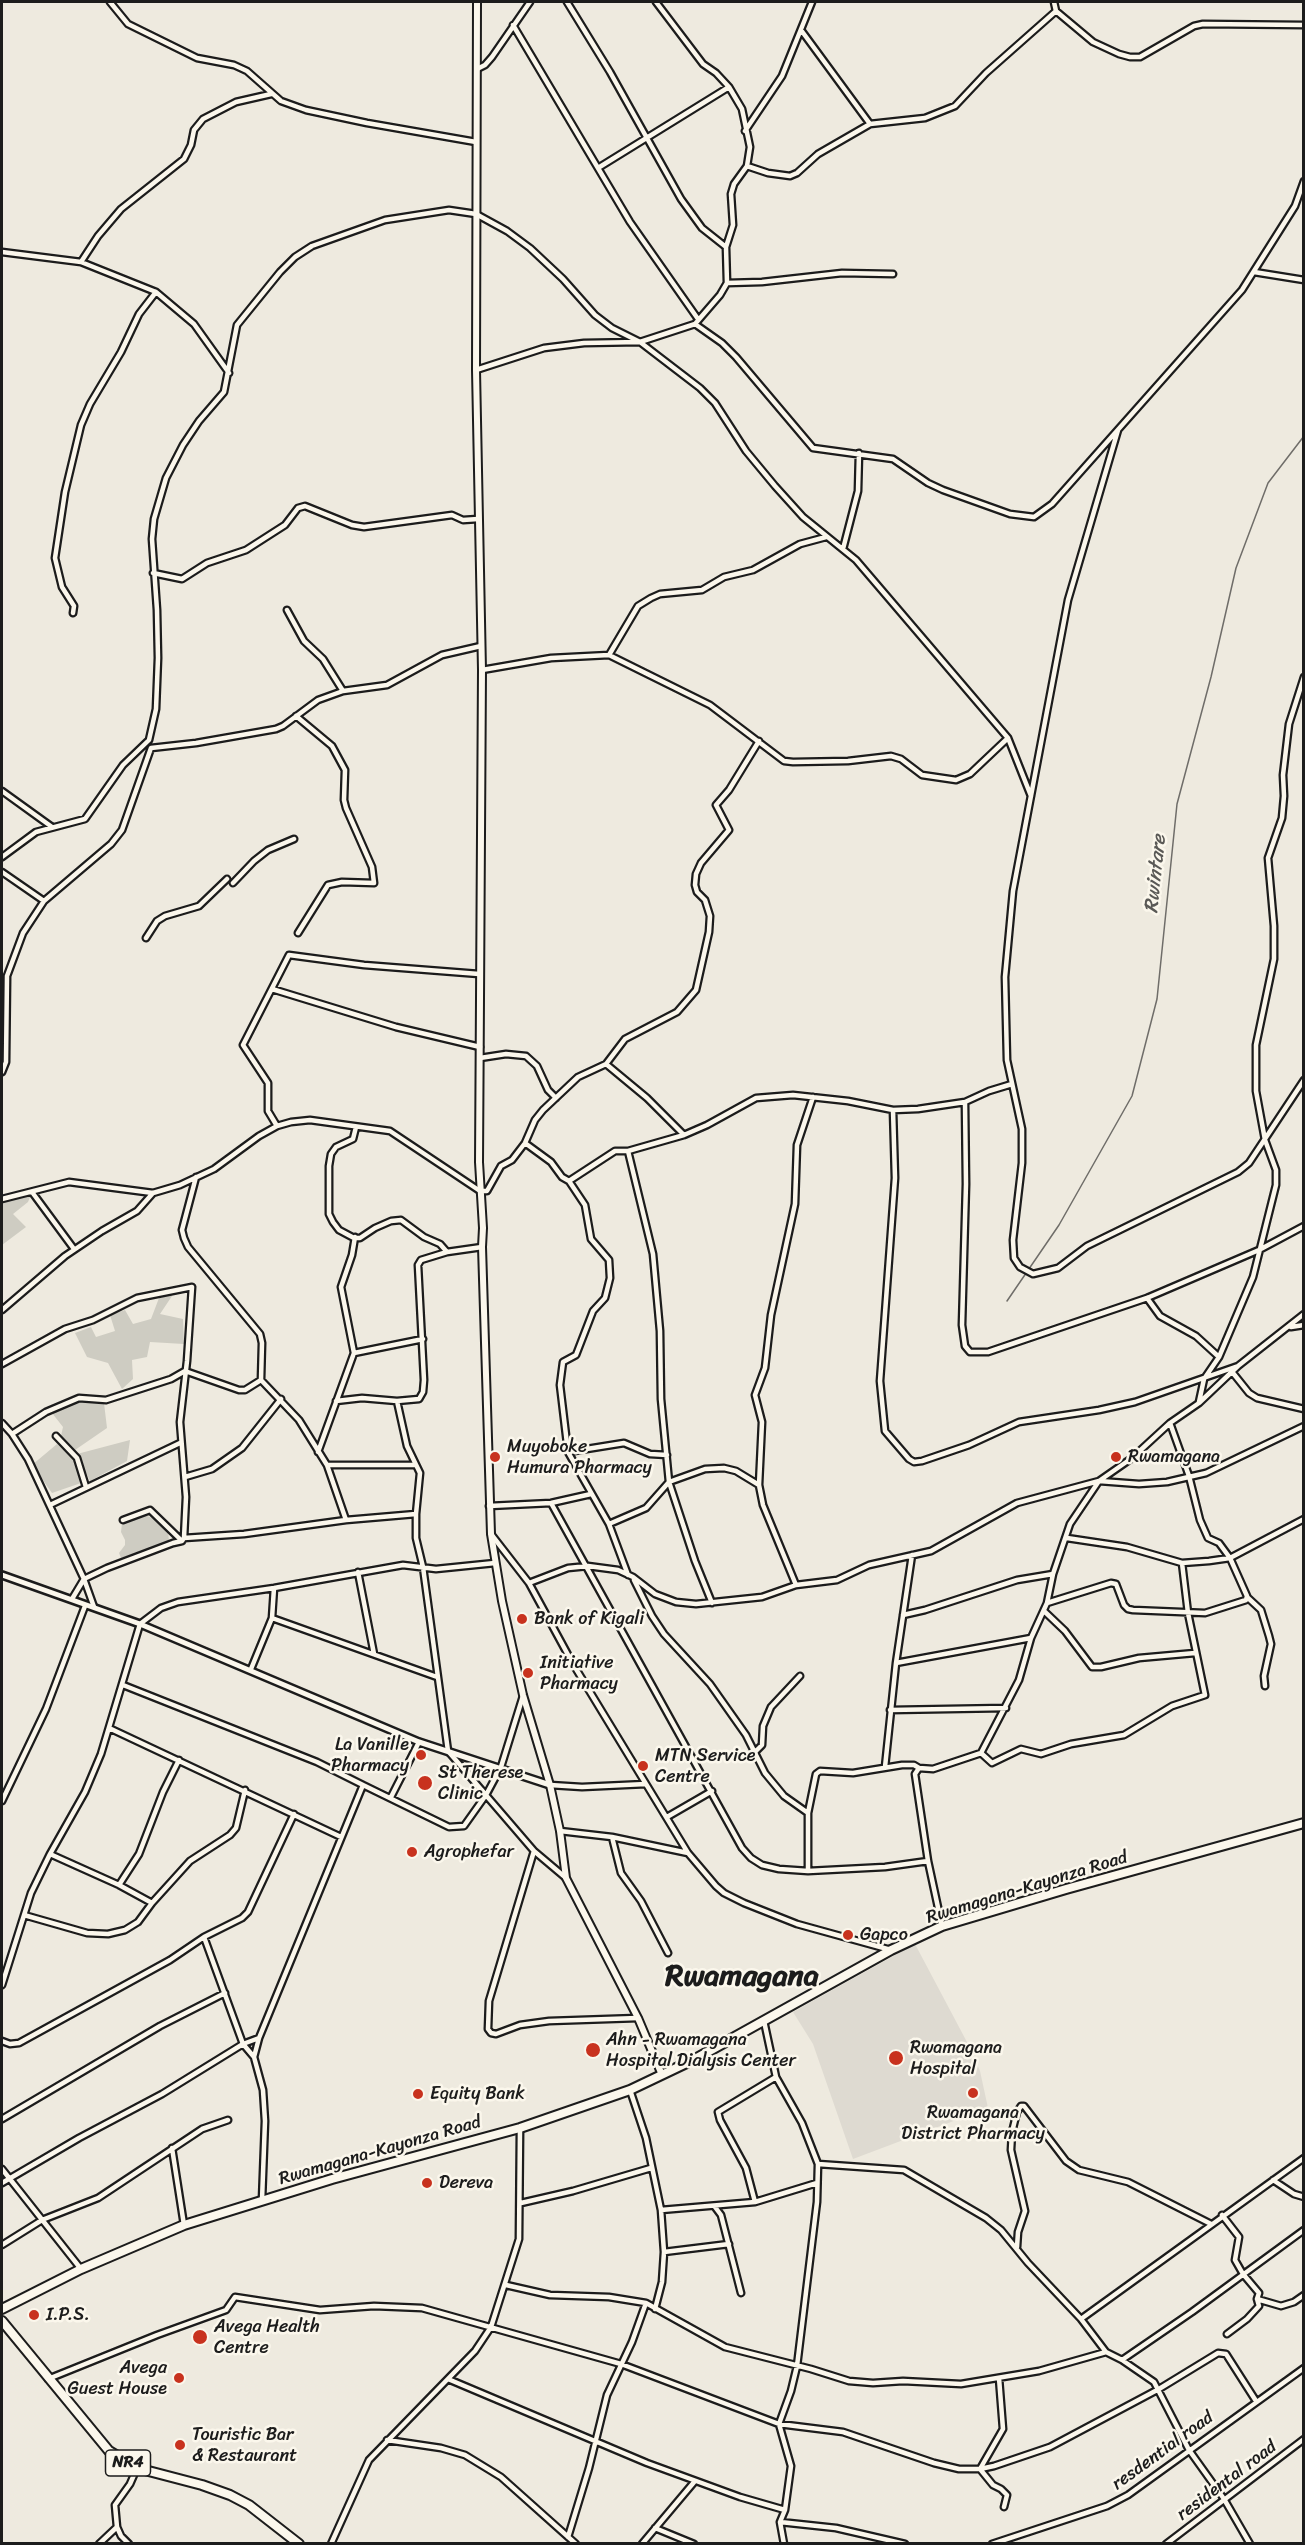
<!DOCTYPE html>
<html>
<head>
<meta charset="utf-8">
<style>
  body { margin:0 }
  #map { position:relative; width:1305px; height:2545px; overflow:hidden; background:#eeeadf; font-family:Sriracha,sans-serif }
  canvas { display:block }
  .frame { position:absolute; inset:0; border:3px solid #1c1c1c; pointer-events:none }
</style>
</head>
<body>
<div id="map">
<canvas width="1305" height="2545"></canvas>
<div class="frame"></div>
</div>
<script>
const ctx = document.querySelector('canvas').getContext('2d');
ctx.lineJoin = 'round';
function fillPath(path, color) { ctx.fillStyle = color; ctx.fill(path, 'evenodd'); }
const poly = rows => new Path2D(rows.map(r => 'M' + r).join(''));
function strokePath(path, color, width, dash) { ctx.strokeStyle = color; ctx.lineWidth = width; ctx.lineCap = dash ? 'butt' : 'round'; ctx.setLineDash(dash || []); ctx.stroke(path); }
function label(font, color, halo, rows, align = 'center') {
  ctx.font = font + ' Sriracha,sans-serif'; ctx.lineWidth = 5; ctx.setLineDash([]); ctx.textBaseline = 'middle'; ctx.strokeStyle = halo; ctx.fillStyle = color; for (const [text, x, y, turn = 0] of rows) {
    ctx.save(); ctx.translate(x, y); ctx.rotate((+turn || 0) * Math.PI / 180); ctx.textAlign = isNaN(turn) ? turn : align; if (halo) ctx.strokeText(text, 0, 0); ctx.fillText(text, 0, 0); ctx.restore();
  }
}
const built = poly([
  [915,1944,968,2044,980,2071,988,2108,853,2159,813,2044,793,2012]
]);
const green = poly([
  [32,1192,28,1202,13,1214,26,1227,2,1245,2,1200],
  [174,1293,160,1314,183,1319,184,1344,150,1342,147,1357,132,1360,133,1379,122,1389,108,1363,87,1357,75,1333,91,1327,96,1337,115,1331,110,1315,125,1310,133,1324,151,1319,159,1298],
  [81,1400,104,1403,107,1428,75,1450,61,1436,63,1427,52,1413],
  [130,1440,127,1461,90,1481,77,1454],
  [57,1444,74,1459,81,1483,52,1493,32,1465],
  [143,1514,154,1519,168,1531,169,1541,121,1558,119,1553,125,1545,125,1540,121,1532,122,1523]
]);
const stream = poly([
  [1007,1301,1059,1225,1132,1096,1157,999,1177,804,1211,677,1236,568,1268,483,1304,436]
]);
const minor = poly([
  [110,2,128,24,197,58,234,65,247,71,281,101,306,110,367,123,476,142],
  [567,2,610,72,681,199,702,228,726,247],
  [1054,2,1056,11,1093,42,1119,54,1130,57,1140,57,1194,26,1203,24,1304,25],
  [513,25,630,222,698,319],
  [801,30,870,124],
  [477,69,485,65,492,57,530,2],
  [745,131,782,76,812,2],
  [747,166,768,173,790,176,797,173,818,154,870,124,925,118,955,106,986,73,1056,11],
  [598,168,729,87],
  [2,252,81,262,156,292,194,324,229,373],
  [81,262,98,236,121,209,184,159,191,145,194,130,203,119,236,102,271,94],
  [1254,272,1304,280],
  [727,283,762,282,842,273,893,274],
  [695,324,722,343,736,357,813,448,893,459,928,483,943,490,1010,514,1034,517,1052,504,1242,290,1295,206,1304,181],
  [476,370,544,348,584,343,640,342,695,324,720,295,727,283,726,247,733,225,731,194,734,184,747,166,750,147,742,109,729,87,716,73,703,64,656,2],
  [1118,430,1068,600,1013,891,1005,977,1007,1060,1022,1129,1022,1163,1013,1240,1014,1258,1020,1267,1033,1274,1058,1268,1087,1246,1238,1172,1249,1163,1304,1080],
  [843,549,858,491,859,453],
  [153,573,182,579,207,563,246,550,285,525,298,508,305,506,352,525,364,527,452,515,463,520,478,519],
  [287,610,304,641,323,659,343,691],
  [73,613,74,606,62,587,55,558,65,492,81,425,90,404,121,352,139,314,156,292],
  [609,655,638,606,651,598,660,594,702,590,724,577,753,570,800,544,826,537],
  [482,670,551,658,609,655,710,705,784,761,793,762,848,761,891,756,901,759,922,775,956,780,970,774,1008,738],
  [296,716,332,746,345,770,344,800,346,808,372,867,374,883,342,882,328,885,298,933],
  [2,791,52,827],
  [2,857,36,832,85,819,123,765,149,740,156,709,158,658,157,610,152,539,154,519,166,478,183,445,199,421,224,392,237,325,280,272,295,257,312,246,385,220,449,210,476,214,507,231,530,248,563,279,595,315,612,328,640,342,700,388,715,403,746,451,775,486,803,517,856,560,1008,738,1031,796],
  [2,872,44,901],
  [233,883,254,861,268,850,294,839],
  [146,938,157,921,165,916,199,906,227,879],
  [272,989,396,1027,480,1047],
  [480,1058,506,1054,526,1056,537,1066,548,1090,556,1098],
  [606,1064,647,1098,684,1135],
  [2,1072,6,1062,7,976,23,933,44,901,111,844,122,830,151,748,196,743,276,729,283,726,318,700,343,691,387,685,442,655,481,646],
  [965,1102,966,1184,962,1325,965,1346,970,1352,988,1352,1147,1298,1259,1250,1304,1226],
  [893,1110,895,1178,880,1381,885,1431,909,1459,914,1462,922,1461,969,1445,1019,1422,1099,1410,1135,1402,1238,1366],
  [277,1126,268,1111,268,1083,243,1045,289,955,364,965,479,974],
  [356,1127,353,1139,336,1147,331,1154,329,1166,329,1214,333,1222,339,1230,354,1238,360,1238,375,1228,391,1221,401,1220,424,1237,440,1244,447,1252],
  [525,1143,551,1162,562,1177,569,1181,585,1205,591,1239,609,1260,610,1278,605,1298,593,1311,576,1355,563,1362,560,1385,568,1452,609,1524,628,1575],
  [628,1151,653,1254,660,1331,661,1399,669,1482,695,1561,712,1603],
  [196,1177,182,1230,184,1238,188,1247,260,1334,262,1343,261,1380],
  [569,1181,615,1151,628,1151,684,1135,707,1125,756,1098,793,1095,848,1101,893,1110,918,1109,965,1102,989,1091,1012,1084],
  [32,1192,74,1249],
  [2,1199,69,1182,153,1193,180,1185,214,1169,259,1136,277,1126,291,1122,310,1120,390,1131,480,1191,487,1191,501,1166,512,1160,525,1143,535,1120,543,1110,578,1077,606,1064,625,1039,677,1012,696,990,709,932,710,916,705,900,697,892,695,885,696,874,701,863,729,830,716,805,729,790,759,741],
  [1147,1298,1160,1316,1196,1336,1219,1357],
  [2,1310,65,1256,102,1231,137,1211,153,1193],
  [1291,1327,1304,1325],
  [354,1353,423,1339],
  [2,1364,65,1329,93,1320,137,1298,192,1287,187,1361,180,1422,186,1497,184,1538],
  [1233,1373,1249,1393,1257,1398,1304,1409],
  [336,1401,362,1398,397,1401,419,1399,423,1392,424,1380,418,1265,421,1260,447,1252,482,1247],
  [397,1401,407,1446,420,1473,416,1514],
  [1199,1402,1204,1379,1219,1357,1253,1277,1276,1185,1276,1170,1265,1140,1256,1091,1256,1045,1274,959,1274,926,1268,858,1282,818,1284,796,1283,775,1289,724,1304,677],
  [2,1423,12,1434,28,1459,84,1579,94,1607],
  [12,1434,46,1412,79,1398,106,1400,171,1379,185,1371,239,1390,245,1390,261,1380,299,1420,327,1465,346,1520],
  [56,1436,77,1458,86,1487],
  [318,1452,354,1353,341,1287,352,1255,355,1237],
  [568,1452,624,1443,650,1454,667,1455],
  [327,1465,415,1465],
  [185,1477,212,1469,242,1448,281,1399],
  [551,1503,742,1848,751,1858,762,1865,779,1869,808,1871,885,1867,928,1861],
  [50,1505,180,1443],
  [489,1506,551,1503,591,1494],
  [123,1520,150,1510,182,1541],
  [609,1524,646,1508,669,1482,705,1469,724,1468,736,1471,759,1485],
  [491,1534,529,1583,573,1664,688,1853,716,1886,724,1893,744,1903,797,1924,891,1950],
  [1067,1538,1127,1547,1182,1563,1209,1561,1230,1558,1304,1519],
  [358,1572,374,1654],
  [634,1580,652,1616,664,1634,710,1684,746,1735,765,1773,784,1796,808,1813],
  [529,1583,568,1568,588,1566,618,1570,633,1577,655,1594,676,1602,696,1604,762,1597,796,1585,837,1580,869,1565,931,1551,1017,1503,1099,1481,1139,1484,1167,1482,1206,1473,1304,1426],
  [796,1585,763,1505,759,1485,762,1422,755,1395,765,1368,771,1315,795,1204,797,1145,813,1097],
  [1247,1597,1261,1610,1269,1636,1271,1644,1264,1676,1265,1686],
  [72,1599,84,1579,107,1568,173,1543,182,1541,184,1538,244,1534,346,1520,416,1514,416,1538,423,1567,448,1751,534,1851,566,1878],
  [1047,1603,1111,1583,1116,1584,1124,1605,1128,1609,1133,1610,1205,1613,1246,1600,1247,1596,1230,1558,1219,1543,1208,1538,1200,1520,1189,1476,1170,1423],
  [1044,1611,1065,1631,1092,1667,1101,1667,1139,1658,1195,1653],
  [903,1615,925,1610,1017,1580,1053,1574],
  [272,1618,437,1677],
  [896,1663,1031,1638],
  [251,1669,272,1618,274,1588],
  [123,1685,317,1762,363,1785],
  [890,1710,1006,1708],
  [109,1728,341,1837],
  [755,1752,762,1745,763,1726,771,1707,800,1676],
  [981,1753,992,1763,1021,1749,1041,1754,1071,1744,1124,1735,1172,1706,1205,1695,1188,1613,1182,1563],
  [885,1767,896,1663,912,1555],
  [550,1785,582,1787,646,1784],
  [391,1797,419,1742],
  [2,1801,46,1709,85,1606],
  [667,1817,712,1791],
  [560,1831,612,1837,688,1853],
  [612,1837,621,1873,641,1901,668,1953],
  [534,1851,489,2001,488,2029,491,2033,496,2034,520,2025,549,2021,638,2018],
  [50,1854,119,1885,152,1903],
  [808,1871,808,1813,816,1774,820,1771,853,1773,902,1765,914,1765,919,1768],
  [119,1885,139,1854,163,1792,179,1760],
  [24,1915,87,1933,108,1934,125,1930,138,1922,152,1903,190,1861,230,1835,236,1828,245,1790],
  [942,1926,928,1861,915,1774,919,1768,933,1769,981,1753,1019,1680,1031,1638,1047,1603,1053,1574,1070,1524,1099,1481,1132,1458,1170,1423,1199,1403,1238,1366,1304,1314],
  [204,1937,243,2044,254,2057],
  [2,1985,31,1893,50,1854,85,1792,101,1754,140,1624,161,1608,178,1602,274,1588,403,1565,436,1569,495,1563],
  [764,2021,776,2077,802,2123,818,2164,817,2202,797,2366,791,2391,779,2424,791,2466,785,2510,780,2522,784,2544],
  [2,2041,10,2044,19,2043,170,1960,204,1937,242,1918,248,1912,294,1814],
  [630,2090,646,2138,661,2210,664,2252,662,2282,655,2309],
  [2,2119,160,2026,225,1993],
  [172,2148,184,2225],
  [818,2164,904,2170,986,2218,1001,2230,1028,2263,1081,2319,1106,2352,1122,2360,1154,2382,1189,2450,1224,2499,1250,2544],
  [2,2169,81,2269],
  [1273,2180,1294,2194,1304,2197],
  [2,2183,79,2138,162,2094,243,2044,259,2038],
  [262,2200,265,2121,263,2090,254,2057,259,2038,363,1785,449,1827,464,1826,486,1795,501,1767,523,1696],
  [755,2202,746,2168,720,2120,718,2112,776,2077],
  [521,2203,573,2191,651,2168],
  [715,2207,721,2215,741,2293],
  [661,2210,755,2202,817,2183],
  [1222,2215,1239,2237,1235,2260,1243,2274,1259,2293,1257,2299,1259,2306,1247,2319,1227,2334],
  [2,2245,42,2220,98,2198,202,2129,228,2120],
  [1017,2247,1018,2232,1025,2211,1011,2150,1012,2132,1017,2112,1021,2106,1024,2106,1066,2161,1079,2170,1128,2182,1211,2224],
  [664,2252,729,2244],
  [506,2285,550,2295,609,2297,646,2303,725,2347,811,2369,849,2381,873,2383,903,2381,961,2384,1039,2371,1106,2352],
  [1257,2299,1281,2306,1294,2302,1304,2295],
  [1081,2319,1304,2158],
  [1122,2360,1192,2312,1304,2230],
  [999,2378,1003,2429,980,2469,993,2485,1001,2489,1007,2495,1004,2507],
  [48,2379,157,2335,226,2310,235,2297,320,2310,374,2306,422,2308,621,2364,779,2424,843,2432,934,2463,959,2469,980,2469,994,2466,1050,2447,1159,2389,1218,2353,1226,2354,1256,2401],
  [448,2379,647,2463,740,2497,785,2510],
  [387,2440,441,2448,465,2455,501,2477,576,2544],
  [780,2522,836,2528,905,2544],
  [655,2528,694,2544],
  [568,2537,589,2468,607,2395,632,2342,646,2303],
  [99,2544,117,2527],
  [129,2544,121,2536,117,2527,115,2505,130,2484,137,2468],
  [331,2544,369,2460,475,2351,491,2327,519,2239,520,2128],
  [642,2544,695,2481],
  [992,2544,1107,2506,1128,2495,1304,2368],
  [1166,2544,1304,2439]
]);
const tertiary = poly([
  [2,1575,140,1624,419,1742,550,1785]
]);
const secondary = poly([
  [477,2,476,370,482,670,479,1162,483,1228,482,1247,491,1534,502,1601,523,1695,550,1785,560,1831,566,1878,638,2018,662,2075]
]);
const trunk = poly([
  [2,2309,81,2269,184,2225,332,2179,520,2128,630,2090,695,2059,891,1950,942,1926,1066,1889,1304,1823],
  [2,2321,109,2451,137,2468,202,2485,230,2495,249,2505,299,2544]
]);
const markers = [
  [495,1457,6,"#c8321e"],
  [1116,1457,6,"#c8321e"],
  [522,1619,6,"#c8321e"],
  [528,1673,6,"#c8321e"],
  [421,1755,6,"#c8321e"],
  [643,1766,6,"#c8321e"],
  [425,1783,8,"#c8321e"],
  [412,1852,6,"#c8321e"],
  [848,1935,6,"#c8321e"],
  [593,2050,8,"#c8321e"],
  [896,2058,8,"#c8321e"],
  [973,2093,6,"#c8321e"],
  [418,2094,6,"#c8321e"],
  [427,2183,6,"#c8321e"],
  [34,2315,6,"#c8321e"],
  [200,2337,8,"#c8321e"],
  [179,2378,6,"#c8321e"],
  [180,2445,6,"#c8321e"]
];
const shields = [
  [128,2463,45]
];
const shieldNames = [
  ["NR4",128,2463]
];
const poiNames = [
  ["Muyoboke",507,1447],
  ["Humura Pharmacy",507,1468],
  ["Rwamagana",1128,1457],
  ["Bank of Kigali",534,1619],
  ["Initiative",540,1663],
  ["Pharmacy",540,1684],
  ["La Vanille",409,1745,"right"],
  ["Pharmacy",409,1766,"right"],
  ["MTN Service",655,1756],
  ["Centre",655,1777],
  ["St Therese",438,1773],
  ["Clinic",438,1794],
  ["Agrophefar",424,1852],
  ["Gapco",860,1935],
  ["Ahn - Rwamagana",606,2040],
  ["Hospital Dialysis Center",606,2061],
  ["Rwamagana",910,2048],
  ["Hospital",910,2069],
  ["Equity Bank",430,2094],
  ["Rwamagana",973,2113,"center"],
  ["District Pharmacy",973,2134,"center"],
  ["Dereva",439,2183],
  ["I.P.S.",46,2315],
  ["Avega Health",214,2327],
  ["Centre",214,2348],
  ["Avega",167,2368,"right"],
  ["Guest House",167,2389,"right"],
  ["Touristic Bar",192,2435],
  ["& Restaurant",192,2456]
];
const streetNames = [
  ["Rwamagana-Kayonza Road",1027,1888,-17],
  ["Rwamagana-Kayonza Road",380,2151,-16],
  ["resdential road",1163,2451,-36],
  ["residental road",1227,2481,-37]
];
const waterNames = [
  ["Rwintare",1156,874,-84]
];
const townNames = [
  ["Rwamagana",742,1977]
];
fillPath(built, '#dedad1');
fillPath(green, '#ceccc2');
strokePath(stream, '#6f6d69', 1.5);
strokePath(minor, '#1c1c1c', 9);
strokePath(tertiary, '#1c1c1c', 10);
strokePath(secondary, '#1c1c1c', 10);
strokePath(trunk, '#1c1c1c', 12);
strokePath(minor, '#fbf7ec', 4.5);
strokePath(tertiary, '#fbf7ec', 5);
strokePath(secondary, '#fbf7ec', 6);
strokePath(trunk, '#fbf7ec', 8);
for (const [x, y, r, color] of markers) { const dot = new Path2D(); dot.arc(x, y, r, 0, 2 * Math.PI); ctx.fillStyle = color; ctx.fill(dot); strokePath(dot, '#fbf7ec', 2); }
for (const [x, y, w] of shields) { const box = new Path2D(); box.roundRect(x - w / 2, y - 13, w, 26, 4.5); ctx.fillStyle = '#fbf7ec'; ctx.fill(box); strokePath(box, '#1c1c1c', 1.5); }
label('bold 16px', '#1c1c1c', null, shieldNames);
label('18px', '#1c1c1c', '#fbf7ec', poiNames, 'left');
label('18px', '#1c1c1c', '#fbf7ec', streetNames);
label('italic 20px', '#5a5956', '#fbf7ec', waterNames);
label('bold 30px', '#1c1c1c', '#fbf7ec', townNames);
</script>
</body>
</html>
